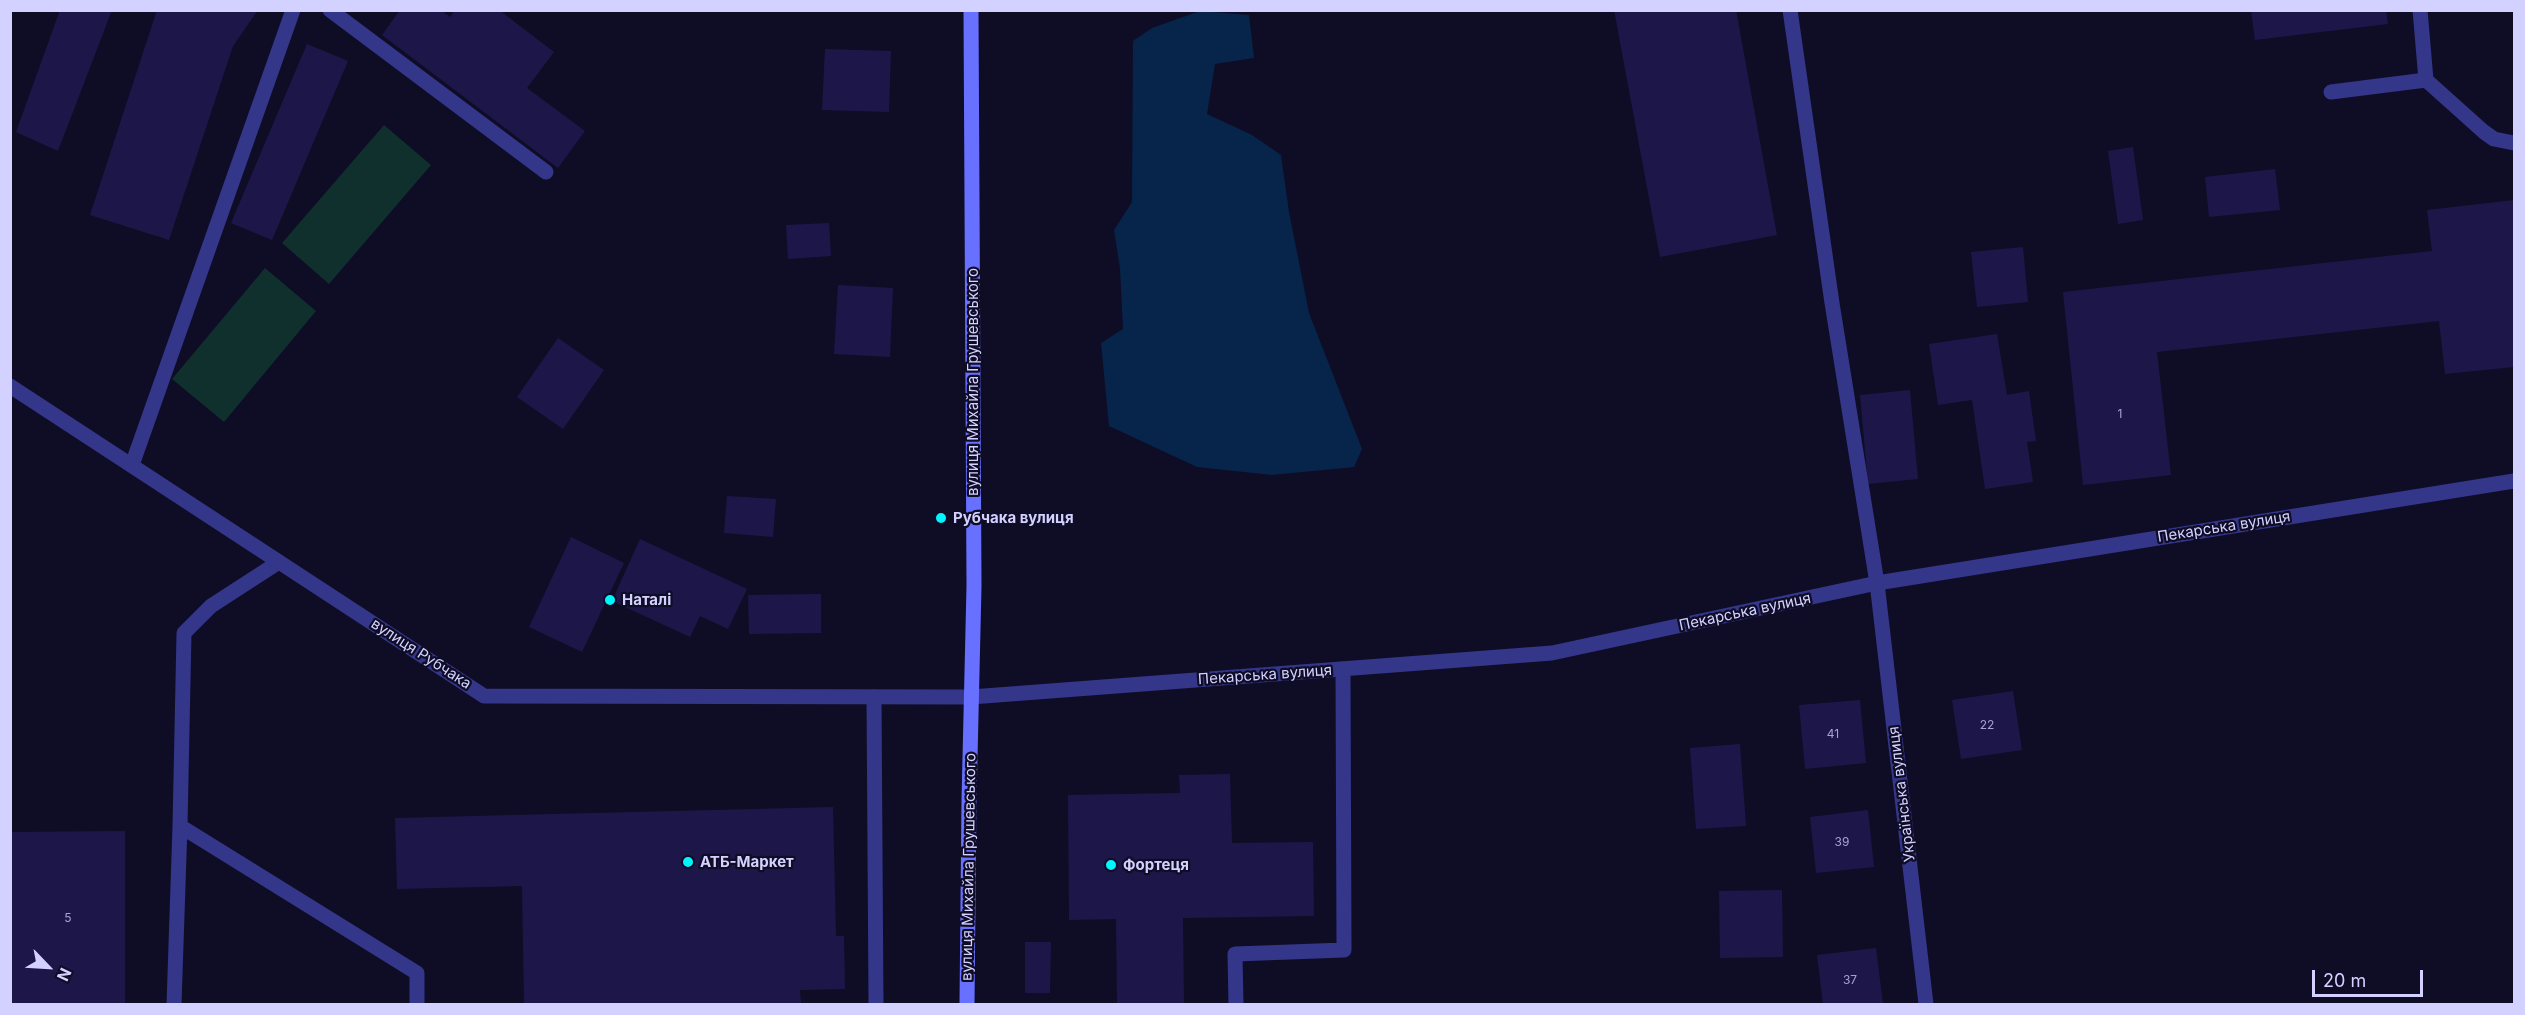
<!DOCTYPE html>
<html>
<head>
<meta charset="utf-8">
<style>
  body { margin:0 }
  #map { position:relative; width:2525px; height:1015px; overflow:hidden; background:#0f0c26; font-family:Inter,sans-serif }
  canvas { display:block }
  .frame { position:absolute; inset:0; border:12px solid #d3d1ff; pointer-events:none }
  .north { position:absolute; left:18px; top:937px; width:60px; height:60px; -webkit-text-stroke:4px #0f0c26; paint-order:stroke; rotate:115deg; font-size:16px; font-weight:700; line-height:24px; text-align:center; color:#d3d1ff }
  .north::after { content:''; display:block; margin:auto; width:21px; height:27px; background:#d3d1ff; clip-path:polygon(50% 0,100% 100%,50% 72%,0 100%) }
  .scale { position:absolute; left:2312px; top:970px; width:111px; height:27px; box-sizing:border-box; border:3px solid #d3d1ff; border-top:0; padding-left:8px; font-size:18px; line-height:21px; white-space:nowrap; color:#d3d1ff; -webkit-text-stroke:4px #0f0c26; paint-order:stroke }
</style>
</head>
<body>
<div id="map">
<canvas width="2525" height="1015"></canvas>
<div class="frame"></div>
<div class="north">N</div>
<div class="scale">20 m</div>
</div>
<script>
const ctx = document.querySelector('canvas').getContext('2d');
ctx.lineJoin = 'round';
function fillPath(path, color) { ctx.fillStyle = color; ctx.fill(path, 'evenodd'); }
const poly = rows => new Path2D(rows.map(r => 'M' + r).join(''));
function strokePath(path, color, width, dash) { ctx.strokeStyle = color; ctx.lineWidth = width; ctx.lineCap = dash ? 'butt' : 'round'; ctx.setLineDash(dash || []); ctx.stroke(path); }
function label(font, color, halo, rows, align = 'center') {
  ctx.font = font + ' Inter,sans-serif'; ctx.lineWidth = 4.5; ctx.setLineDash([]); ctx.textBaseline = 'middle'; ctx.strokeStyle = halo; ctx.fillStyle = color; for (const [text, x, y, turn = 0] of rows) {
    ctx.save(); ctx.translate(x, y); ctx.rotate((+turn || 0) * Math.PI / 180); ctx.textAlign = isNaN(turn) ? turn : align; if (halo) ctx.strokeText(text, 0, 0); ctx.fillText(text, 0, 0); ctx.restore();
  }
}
const green = poly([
  [384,125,431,165,329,284,282,243],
  [265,268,316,311,224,422,172,379]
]);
const water = poly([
  [1200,11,1249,15,1254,58,1215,64,1207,114,1252,135,1281,155,1289,212,1309,313,1362,449,1354,467,1272,475,1197,467,1109,426,1101,343,1123,329,1120,268,1114,230,1132,202,1133,41,1152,28]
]);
const building = poly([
  [60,10,112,10,58,151,16,132],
  [157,10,258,10,233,46,169,240,90,215],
  [400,10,441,10,450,17,455,10,499,10,554,52,527,88,585,131,558,168,382,35],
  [1614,10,1736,10,1777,235,1660,257],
  [2251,10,2386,10,2388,24,2255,40],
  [307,44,348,61,272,240,231,223],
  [825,49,891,51,889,112,822,110],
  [2133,147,2143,220,2118,224,2108,151],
  [2275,169,2280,210,2209,217,2205,177],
  [2514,200,2514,367,2445,374,2439,321,2157,352,2171,475,2083,485,2063,292,2432,251,2427,210],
  [829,223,831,256,788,259,786,225],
  [2023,247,2028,302,1977,307,1971,252],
  [838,285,893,288,890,357,834,354],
  [1997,334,2007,395,2029,391,2036,441,2027,442,2033,482,1985,489,1972,400,1938,405,1929,344],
  [558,338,604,370,563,429,517,397],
  [1910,390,1918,479,1868,484,1860,395],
  [727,496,776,499,773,537,724,533],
  [571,537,624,563,582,652,529,627],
  [640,539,747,589,728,629,700,616,690,637,612,601],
  [821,594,821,633,749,634,748,595],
  [2013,691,2022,750,1961,759,1952,700],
  [1860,700,1866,763,1805,769,1799,705],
  [1740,744,1746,826,1696,829,1690,748],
  [1230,774,1232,843,1313,842,1314,916,1183,918,1184,1004,1117,1004,1116,919,1069,920,1068,795,1180,793,1179,775],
  [833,807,836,936,844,936,845,989,800,990,801,1004,524,1004,522,886,397,889,395,818],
  [1868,810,1874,867,1816,873,1810,817],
  [125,831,125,1004,10,1004,10,832],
  [1782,890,1783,957,1720,958,1719,891],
  [1025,942,1051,942,1050,993,1025,993],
  [1876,948,1883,1004,1823,1004,1817,955]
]);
const service = poly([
  [330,10,546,172],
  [1790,10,1832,303,1877,583],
  [2420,10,2426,80],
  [2331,92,2426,80,2484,132,2494,139,2514,143],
  [132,465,293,10],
  [279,562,211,606,184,633,180,826,417,973,417,1004],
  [874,697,876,1004],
  [174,1004,180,826],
  [1236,1004,1235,954,1344,950,1343,669]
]);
const minor = poly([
  [10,386,484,696,971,697,1552,653,1877,583,2514,481],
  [1877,583,1926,1004]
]);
const secondary = poly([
  [967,1004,969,801,974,586,971,10]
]);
const markers = [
  [941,518,6,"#00f6fc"],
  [610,600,6,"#00f6fc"],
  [688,862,6,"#00f6fc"],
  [1111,865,6,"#00f6fc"]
];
const numberNames = [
  ["1",2120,414],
  ["22",1987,725],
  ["41",1833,734],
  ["39",1842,842],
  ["5",68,918],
  ["37",1850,980]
];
const streetNames = [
  ["вулиця Михайла Грушевського",973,382,-90],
  ["Пекарська вулиця",2224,527,-9],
  ["Пекарська вулиця",1745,612,-12],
  ["вулиця Рубчака",421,654,33],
  ["Пекарська вулиця",1265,675,-4],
  ["Українська вулиця",1902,794,-97],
  ["вулиця Михайла Грушевського",969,867,-89]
];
const poiNames = [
  ["Рубчака вулиця",953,518],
  ["Наталі",622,600],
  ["АТБ-Маркет",700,862],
  ["Фортеця",1123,865]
];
fillPath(green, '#0f302d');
fillPath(water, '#07254a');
fillPath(building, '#1d1749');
strokePath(service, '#333689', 15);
strokePath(minor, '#333689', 15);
strokePath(secondary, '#6870ff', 15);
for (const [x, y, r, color] of markers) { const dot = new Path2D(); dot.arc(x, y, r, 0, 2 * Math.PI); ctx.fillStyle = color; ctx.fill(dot); strokePath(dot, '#0f0c26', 2); }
label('12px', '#a6a2d2', null, numberNames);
label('15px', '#d3d1ff', '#0f0c26', streetNames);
label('bold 15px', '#d3d1ff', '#0f0c26', poiNames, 'left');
</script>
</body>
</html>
